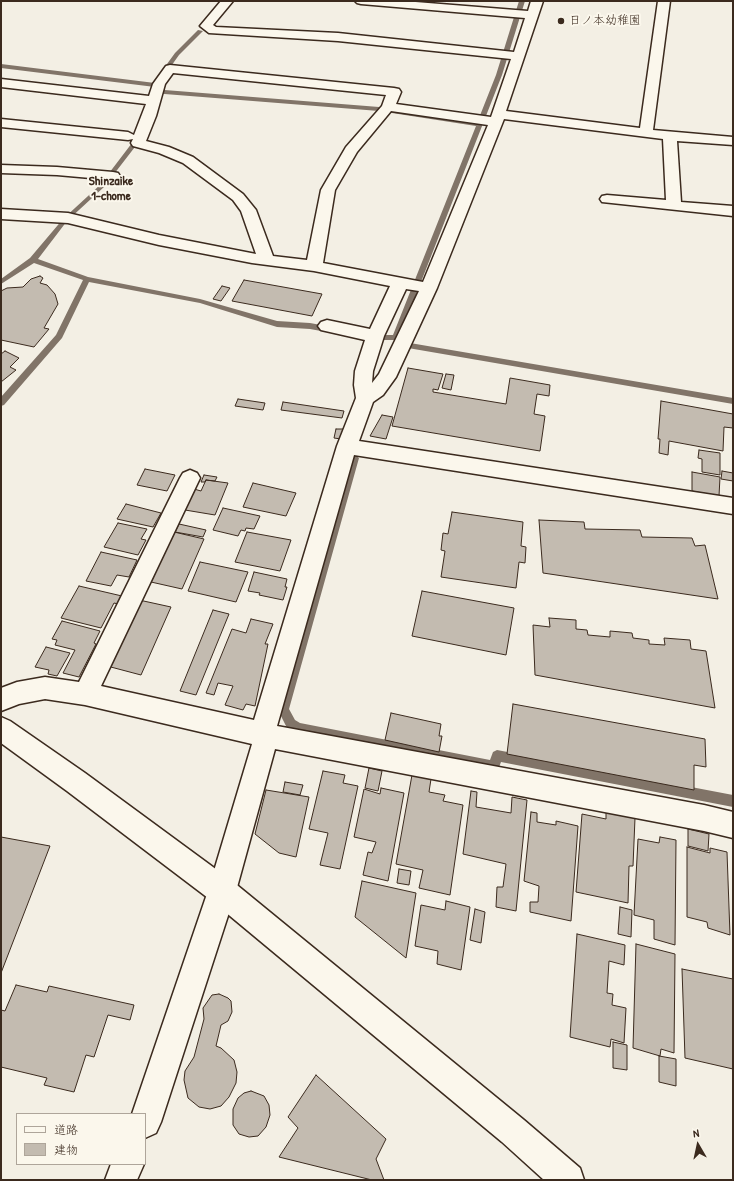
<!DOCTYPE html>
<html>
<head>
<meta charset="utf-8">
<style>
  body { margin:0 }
  #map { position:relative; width:734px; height:1181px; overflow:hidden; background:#f3efe4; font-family:"Patrick Hand","Klee One",sans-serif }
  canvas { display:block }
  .frame { position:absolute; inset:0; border:2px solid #3b2a1e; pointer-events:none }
  .legend { position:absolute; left:16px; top:1113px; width:130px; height:52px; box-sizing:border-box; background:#fbf7ec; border:1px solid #aea59a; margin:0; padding:5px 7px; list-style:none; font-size:12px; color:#3b2a1e }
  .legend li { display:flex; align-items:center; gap:8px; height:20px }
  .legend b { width:20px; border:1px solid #aea59a }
  .north { position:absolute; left:678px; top:1125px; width:40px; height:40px; -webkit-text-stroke:3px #fbf7ec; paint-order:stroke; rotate:351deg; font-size:11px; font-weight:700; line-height:16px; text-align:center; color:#3b2a1e }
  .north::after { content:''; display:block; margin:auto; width:14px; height:18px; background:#3b2a1e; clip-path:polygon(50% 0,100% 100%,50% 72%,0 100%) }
</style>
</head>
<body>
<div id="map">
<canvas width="734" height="1181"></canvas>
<div class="frame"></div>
<ul class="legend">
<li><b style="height:5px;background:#fbf7ec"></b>道路</li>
<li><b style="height:11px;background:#c3bbb0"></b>建物</li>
</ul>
<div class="north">N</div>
</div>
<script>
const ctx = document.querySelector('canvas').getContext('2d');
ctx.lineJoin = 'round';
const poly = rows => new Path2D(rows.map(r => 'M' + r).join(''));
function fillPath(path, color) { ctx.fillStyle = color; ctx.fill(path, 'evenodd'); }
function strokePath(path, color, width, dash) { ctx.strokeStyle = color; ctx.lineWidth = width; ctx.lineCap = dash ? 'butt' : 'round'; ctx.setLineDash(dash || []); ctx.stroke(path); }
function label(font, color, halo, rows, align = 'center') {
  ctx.font = font + ' "Patrick Hand","Klee One",sans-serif'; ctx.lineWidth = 4; ctx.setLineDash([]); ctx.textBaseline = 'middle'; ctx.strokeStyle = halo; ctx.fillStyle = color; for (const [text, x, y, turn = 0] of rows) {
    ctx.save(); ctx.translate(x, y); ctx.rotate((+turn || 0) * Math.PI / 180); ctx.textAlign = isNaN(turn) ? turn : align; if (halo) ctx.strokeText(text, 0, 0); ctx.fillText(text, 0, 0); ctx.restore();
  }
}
const stream = poly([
  [519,1,525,1,502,75,401,333,410,343,733,398,733,404,408,348,398,340,368,340,367,338,371,335,393,335,476,126,379,111,152,93,149,91,152,89,379,107,477,123,496,75,519,1],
  [198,30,203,31,179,55,164,76,160,76,159,75,175,53,198,30],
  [1,64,155,83,158,85,155,87,1,68,1,64],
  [138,132,141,134,138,143,104,187,67,221,38,259,88,277,200,299,277,321,310,323,332,327,336,330,332,333,310,329,277,327,200,303,89,282,62,338,4,405,1,406,1,397,56,335,83,280,34,263,1,284,1,279,30,258,63,219,100,185,132,143,136,133,138,132],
  [355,455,359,458,289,709,295,720,300,723,490,760,493,752,497,750,733,795,733,807,501,762,498,770,494,772,299,733,287,728,278,710,351,458,355,455]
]);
const building = poly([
  [40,276,43,278,40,283,47,285,55,294,58,304,44,328,49,329,34,347,1,340,1,291,7,288,23,287,31,279,40,276],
  [244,280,322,294,312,316,232,301,244,280],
  [222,286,230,288,221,301,213,299,222,286],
  [5,351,19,358,10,367,16,370,1,382,1,354,5,351],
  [408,368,443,374,438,390,433,389,433,392,506,404,510,378,550,385,549,396,537,394,534,414,545,416,540,451,392,426,408,368],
  [446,374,454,375,451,390,442,388,446,374],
  [238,399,265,403,263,410,235,406,238,399],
  [661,401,733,414,733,428,724,427,723,451,669,441,668,455,659,453,660,439,658,439,661,401],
  [283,402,344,411,342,418,281,410,283,402],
  [382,415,393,417,386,439,370,436,382,415],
  [336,429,343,429,341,439,334,438,336,429],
  [699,450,720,453,720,475,702,472,702,459,698,458,699,450],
  [145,469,175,475,167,491,137,485,145,469],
  [722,471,733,473,733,481,721,479,722,471],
  [692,472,720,477,719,496,692,491,692,472],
  [204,475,217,477,215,481,206,480,205,482,201,482,204,475],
  [206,480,228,483,215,515,185,510,194,489,201,491,206,480],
  [253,483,296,493,286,516,243,507,253,483],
  [126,504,161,513,153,527,117,519,126,504],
  [223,508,260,516,254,529,246,528,245,531,241,530,238,536,213,530,223,508],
  [452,512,523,522,521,546,526,547,525,563,519,562,516,588,441,577,445,551,441,550,443,533,448,534,452,512],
  [539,520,584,522,585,529,640,530,642,537,692,538,695,546,705,545,718,599,543,573,539,520],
  [118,523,147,529,141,539,146,540,138,555,104,547,118,523],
  [179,524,206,530,203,537,175,532,179,524],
  [174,532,204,539,182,589,151,582,174,532],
  [247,532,291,540,280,571,235,562,247,532],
  [101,552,137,560,129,577,117,575,111,586,86,581,101,552],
  [200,562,248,572,236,602,188,591,200,562],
  [254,572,287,579,285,587,287,587,283,600,259,595,260,593,248,591,254,572],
  [79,586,122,596,118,604,114,603,101,628,61,618,79,586],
  [422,591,514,608,506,655,412,636,422,591],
  [139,600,171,607,141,675,107,666,139,600],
  [213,610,229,614,196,695,180,691,213,610],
  [549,618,576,620,576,629,587,630,588,635,610,637,610,631,632,633,633,638,649,640,649,644,665,645,664,638,690,640,691,649,706,651,715,708,535,675,533,625,550,627,549,618],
  [251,619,273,624,265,644,268,644,255,706,246,704,243,710,225,705,233,686,218,683,214,695,206,693,232,629,246,633,251,619],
  [62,621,100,631,94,643,96,644,79,677,63,673,75,650,55,645,57,640,52,639,62,621],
  [46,647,70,653,57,676,48,674,49,670,35,667,46,647],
  [513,704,705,739,706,767,694,765,694,790,507,754,513,704],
  [391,713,441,724,439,736,442,736,439,752,385,740,391,713],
  [369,768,382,771,378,791,365,788,369,768],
  [323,771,345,775,343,783,358,786,340,869,320,865,328,833,309,829,323,771],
  [412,775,431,779,429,792,445,795,443,801,463,805,450,895,419,888,423,870,396,864,412,775],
  [285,782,303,785,300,795,283,792,285,782],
  [381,788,404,793,388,881,363,875,368,852,372,853,376,842,354,837,364,789,380,794,381,788],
  [266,790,309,797,296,857,279,853,255,834,266,790],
  [471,791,477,792,476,807,511,813,512,797,527,800,516,911,496,907,497,887,503,887,506,864,463,854,471,791],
  [531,812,537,813,537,822,556,825,556,821,578,826,571,921,530,912,530,902,538,902,539,886,524,881,531,812],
  [606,812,635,818,633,866,629,866,628,903,576,892,582,814,606,819,606,812],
  [688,829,709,834,708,851,688,846,688,829],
  [1,837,50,846,1,973,1,837],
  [660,837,676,840,675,945,654,939,654,920,634,915,638,839,659,843,660,837],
  [687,847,710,853,710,848,727,852,730,935,708,928,707,922,687,917,687,847],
  [399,869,411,871,409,885,397,883,399,869],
  [362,881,416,893,406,958,355,917,362,881],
  [446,901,470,907,461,970,437,964,438,951,415,946,421,905,445,910,446,901],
  [620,907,632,910,631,937,618,934,620,907],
  [475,909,485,912,481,943,470,940,475,909],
  [577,934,625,945,624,965,609,961,607,993,613,994,612,1005,626,1008,624,1043,611,1039,610,1047,570,1037,577,934],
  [636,944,675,954,674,1053,661,1049,660,1056,633,1048,636,944],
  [682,969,733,979,733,1069,685,1058,682,969],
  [16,985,47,992,49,986,134,1005,130,1020,108,1015,94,1057,86,1055,74,1092,44,1085,47,1078,1,1067,1,1010,5,1011,16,985],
  [219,994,228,998,231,1001,232,1012,228,1021,221,1025,216,1046,221,1048,234,1060,237,1072,236,1083,229,1097,221,1106,210,1109,199,1107,188,1098,184,1080,185,1071,194,1057,204,1019,203,1008,212,995,219,994],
  [613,1042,627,1045,627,1070,613,1068,613,1042],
  [659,1056,676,1059,676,1086,659,1082,659,1056],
  [316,1075,386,1139,376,1159,384,1180,372,1180,279,1157,298,1128,288,1117,316,1075],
  [251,1091,264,1096,269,1105,270,1115,266,1127,258,1136,249,1137,239,1134,233,1125,233,1109,238,1098,244,1093,251,1091]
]);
const minor = poly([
  [221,1,233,1,213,25,216,27,338,33,514,52,525,18,361,4,357,3,355,1,403,1,528,11,531,1,543,1,506,111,640,128,658,1,670,1,653,130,733,137,733,145,677,141,681,202,733,206,733,216,602,202,600,199,602,196,607,195,666,200,663,139,504,119,437,288,396,377,383,395,373,402,359,441,733,498,733,514,354,455,277,726,704,805,733,812,733,838,704,831,275,749,236,891,161,1122,156,1133,145,1138,145,1114,132,1114,208,891,252,744,85,705,45,699,19,704,1,711,1,688,17,682,45,677,79,682,180,478,183,473,190,470,197,473,200,478,101,686,254,720,337,446,356,398,354,385,355,371,365,340,321,330,318,326,321,322,327,320,370,329,390,286,314,271,252,263,159,245,68,223,1,219,1,209,68,213,159,235,256,254,241,211,233,200,183,163,159,153,133,146,131,143,133,139,128,140,1,127,1,119,128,132,134,135,146,104,1,87,1,79,149,96,153,84,166,66,170,65,394,88,399,89,401,92,396,104,491,117,511,59,338,41,209,33,200,26,221,1],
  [173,73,386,95,382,106,346,147,321,190,307,260,273,256,256,210,243,194,193,157,169,147,146,141,156,116,165,84,173,73],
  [391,111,488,125,423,282,323,263,335,190,357,152,391,111],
  [406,289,419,291,379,374,372,383,373,371,384,336,406,289],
  [1,165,57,167,113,172,118,173,120,176,118,179,113,180,57,175,1,173,1,165],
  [111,1164,144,1164,137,1180,105,1180,111,1164]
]);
const tertiary = poly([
  [1,717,10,721,85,773,232,881,524,1120,580,1168,584,1180,544,1180,502,1142,212,901,67,791,1,743,1,717]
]);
const markers = [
  [561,21,4,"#3b2a1e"]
];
const farPoinames = [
  ["日ノ本幼稚園",569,21]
];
const farNeighbourhoodnames = [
  ["Shinzaike",111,182],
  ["1-chome",111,197]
];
fillPath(stream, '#817468');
fillPath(building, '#c3bbb0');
strokePath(building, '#3b2a1e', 1);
strokePath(minor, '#3b2a1e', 3);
strokePath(tertiary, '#3b2a1e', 3);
fillPath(minor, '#fbf7ec');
fillPath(tertiary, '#fbf7ec');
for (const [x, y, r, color] of markers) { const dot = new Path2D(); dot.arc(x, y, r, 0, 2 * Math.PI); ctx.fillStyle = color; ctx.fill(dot); strokePath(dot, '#fbf7ec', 1.5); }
label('12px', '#3b2a1e', '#fbf7ec', farPoinames, 'left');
label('bold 13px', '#3b2a1e', '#fbf7ec', farNeighbourhoodnames);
</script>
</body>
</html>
